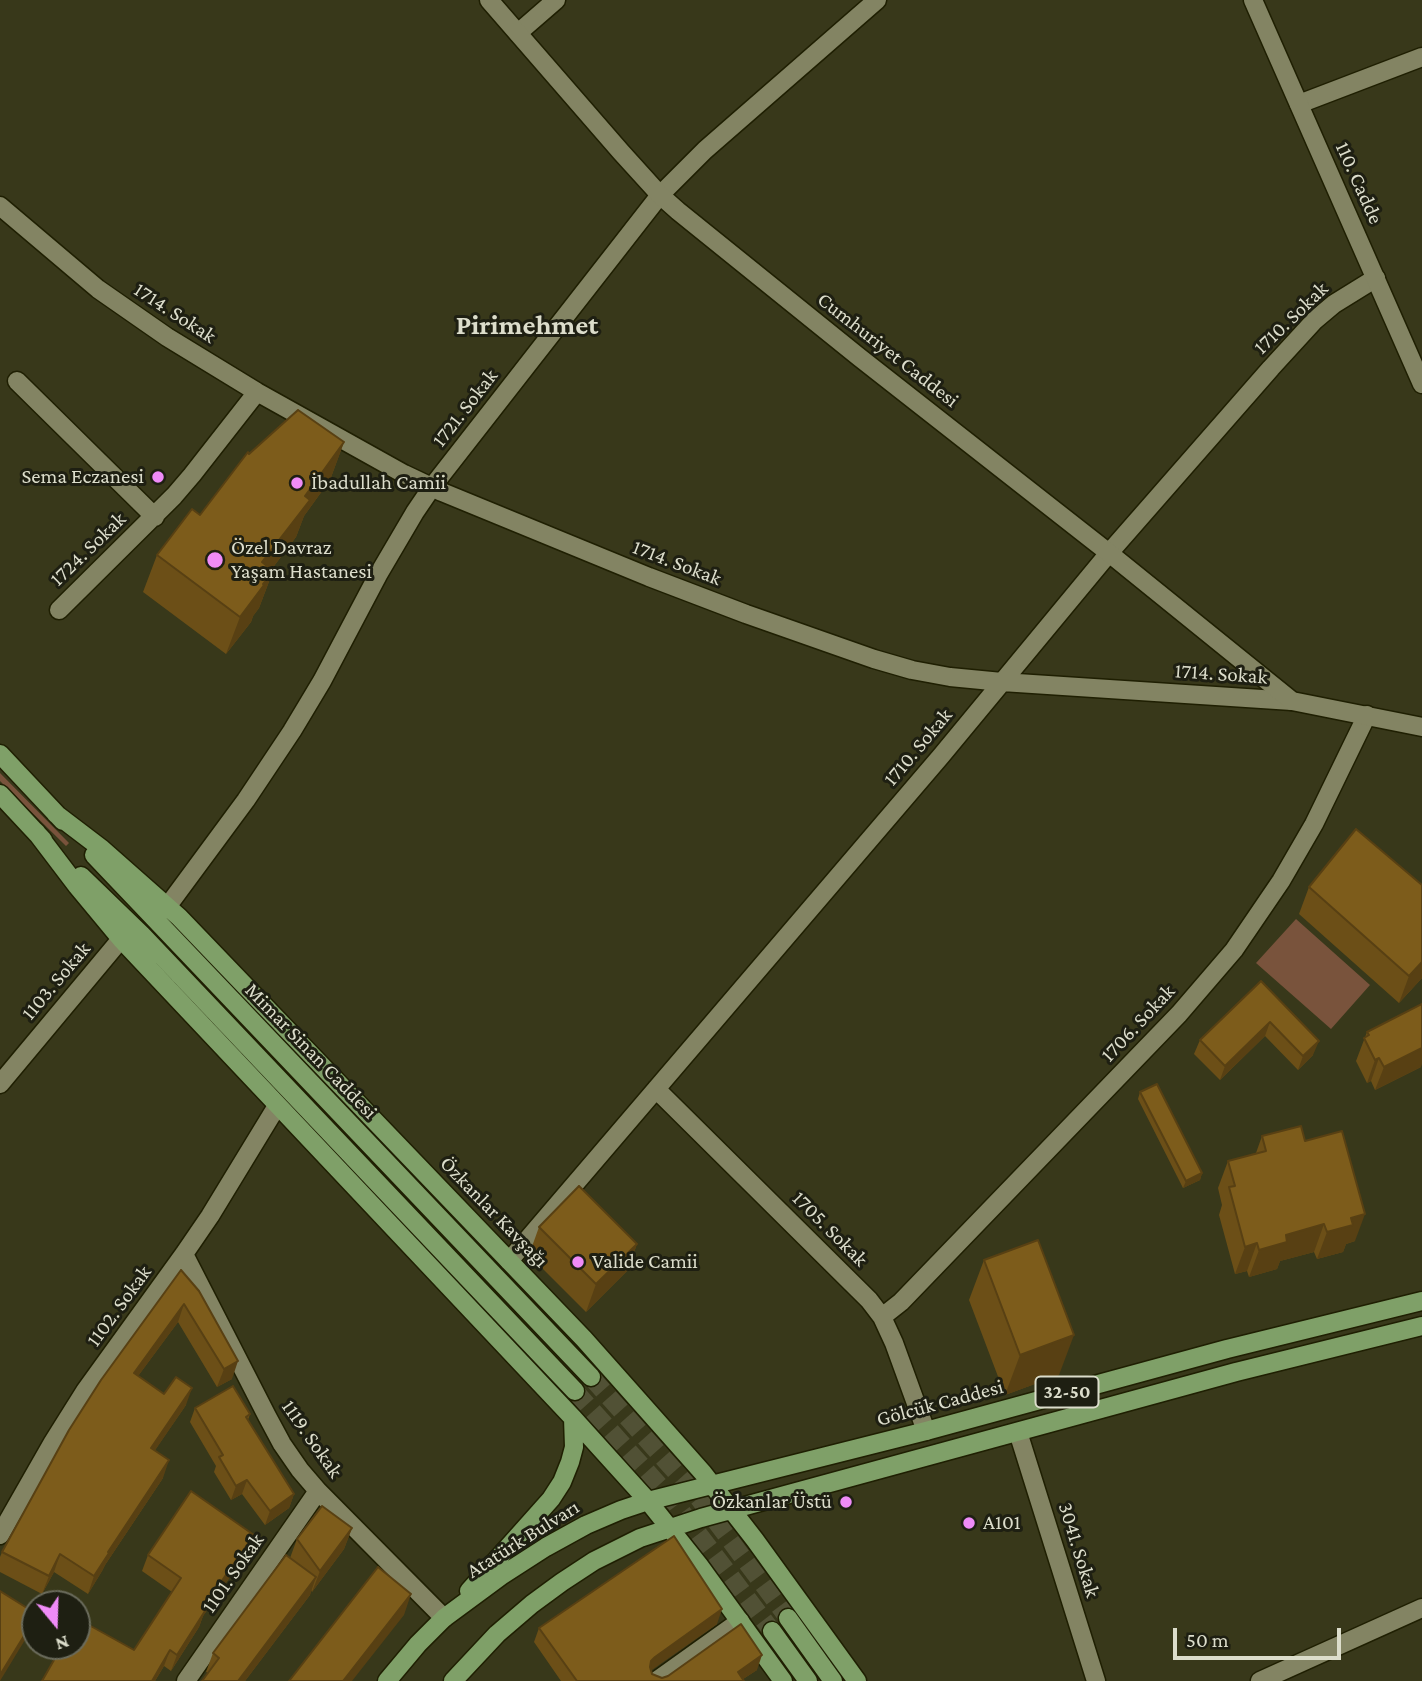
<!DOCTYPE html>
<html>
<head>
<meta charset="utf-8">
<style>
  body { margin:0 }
  #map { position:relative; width:1422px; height:1681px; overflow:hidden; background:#38381a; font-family:"Crimson Pro",serif }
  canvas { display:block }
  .north { position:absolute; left:21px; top:1590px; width:70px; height:70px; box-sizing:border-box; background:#1e1f12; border:2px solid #6a6b5c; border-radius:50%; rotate:161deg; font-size:19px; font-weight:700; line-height:28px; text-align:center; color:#dcddcb }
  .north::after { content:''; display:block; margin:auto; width:24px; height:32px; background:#ef8bf7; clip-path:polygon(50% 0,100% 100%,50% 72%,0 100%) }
  .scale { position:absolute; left:1173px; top:1628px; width:168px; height:32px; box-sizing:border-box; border:4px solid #dcddcb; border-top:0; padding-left:9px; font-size:21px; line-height:24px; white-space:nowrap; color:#dcddcb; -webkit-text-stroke:5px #1e1f12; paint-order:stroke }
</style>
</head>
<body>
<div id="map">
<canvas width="1422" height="1681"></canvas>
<div class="north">N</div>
<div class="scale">50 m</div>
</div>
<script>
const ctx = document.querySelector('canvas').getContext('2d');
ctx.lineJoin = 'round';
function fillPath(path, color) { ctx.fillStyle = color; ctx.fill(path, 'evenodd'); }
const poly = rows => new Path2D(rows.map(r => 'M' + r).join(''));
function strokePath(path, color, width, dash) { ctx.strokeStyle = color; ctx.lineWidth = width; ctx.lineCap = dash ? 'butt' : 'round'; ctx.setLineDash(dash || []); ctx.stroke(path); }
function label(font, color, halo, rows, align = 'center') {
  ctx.font = font + ' "Crimson Pro",serif'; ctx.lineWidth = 6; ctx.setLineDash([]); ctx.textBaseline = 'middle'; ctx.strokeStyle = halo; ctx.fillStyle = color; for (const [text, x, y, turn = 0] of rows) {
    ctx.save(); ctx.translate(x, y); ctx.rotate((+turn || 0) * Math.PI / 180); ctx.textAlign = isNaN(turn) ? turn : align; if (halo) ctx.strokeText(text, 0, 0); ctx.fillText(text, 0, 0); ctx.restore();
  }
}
const green = poly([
  [0,773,69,843,66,846,0,781],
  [1296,919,1370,985,1331,1029,1256,963]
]);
const primaryTunnel = poly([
  [591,1377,697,1496,788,1618],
  [575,1391,676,1504,772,1631]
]);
const street = poly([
  [518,33,556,0],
  [1299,104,1422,57],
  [0,206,98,289,167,337,257,392,404,474,442,492,649,577,746,614,874,659,912,670,950,677,1002,682,1292,701],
  [17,381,155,517],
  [59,610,174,496,192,475,257,392],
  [167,907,246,800,292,731,322,681,378,575,415,512,432,487,660,195,705,150,877,0],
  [0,1084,121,939],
  [656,1089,869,1300,882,1317,894,1343,926,1431],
  [184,1254,267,1416,282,1444,300,1470,318,1491,444,1618],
  [509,1261,941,756,1109,553,1271,368,1315,320,1334,304,1376,278],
  [882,1317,901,1302,1179,1014,1234,950,1281,881,1314,824,1367,715],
  [1018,1432,1096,1681],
  [0,1535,53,1442,85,1391,184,1254,210,1216,277,1106],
  [186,1681,318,1491],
  [656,1681,740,1621],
  [1260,1681,1422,1608]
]);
const secondary = poly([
  [489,0,621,152,660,195,678,211,859,357,1109,553,1292,701,1422,727],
  [1253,0,1422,384]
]);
const primary = poly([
  [0,754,63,821],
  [0,794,43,840],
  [56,814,102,849,179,917,584,1339,703,1473,755,1540,857,1681],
  [36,832,77,886,121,939,573,1418,648,1501,699,1565,783,1681],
  [94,855,591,1377],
  [81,876,142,935,575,1391],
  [469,1591,551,1499,562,1482,570,1462,574,1447,573,1418],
  [788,1618,833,1681],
  [772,1631,808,1681],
  [387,1681,418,1644,444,1618,501,1576,546,1547,586,1525,621,1510,648,1501,926,1431,1227,1349,1422,1301],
  [453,1681,497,1634,532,1604,562,1582,594,1561,640,1538,701,1518,1119,1404,1236,1372,1422,1326]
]);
const wall = poly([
  [344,442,330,480,304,516,296,537,271,570,273,571,259,608,253,616,251,622,226,654,143,592,157,555,200,515,249,454],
  [1309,887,1422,978,1399,1003,1299,914],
  [1261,981,1313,1055,1298,1070,1265,1036,1220,1080,1194,1054,1200,1040],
  [1367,1032,1421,1067,1375,1090,1371,1081,1367,1083,1356,1061],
  [1140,1092,1202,1173,1200,1180,1183,1188,1138,1099],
  [1262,1136,1355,1241,1346,1244,1343,1252,1317,1259,1314,1252,1280,1261,1277,1269,1249,1277,1247,1271,1235,1274,1219,1215,1222,1205,1218,1188,1228,1161,1256,1153],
  [539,1227,637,1244,627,1271,586,1312,529,1255],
  [984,1260,1059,1375,1005,1395,969,1300],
  [181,1270,232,1379,217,1387,178,1322,138,1376,164,1394,186,1405,155,1450,163,1478,105,1565,102,1571,88,1594,54,1572,42,1594,0,1572,0,1557,2,1552],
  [195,1408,250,1414,248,1420,294,1494,289,1508,265,1525,242,1494,231,1500,214,1472,216,1466,190,1422],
  [352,1528,344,1549,312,1592,311,1590,310,1595,245,1681,202,1681,208,1673,206,1672,213,1653,290,1558,297,1539],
  [248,1551,203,1616,199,1627,171,1671,164,1666,155,1681,42,1681,134,1650,172,1592,142,1571,148,1555],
  [717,1624,651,1670,652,1674,662,1678,757,1670,743,1679,744,1681,561,1681,534,1642,539,1628]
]);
const shadedWall = poly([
  [344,442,330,480,304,516,296,537,248,600,262,562,305,496],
  [273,571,259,608,253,616,251,622,226,654,240,617],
  [1422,962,1422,978,1399,1003,1409,976],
  [1270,1022,1265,1036,1220,1080,1225,1066],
  [1319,1041,1313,1055,1298,1070,1303,1056],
  [1422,1048,1422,1064,1421,1067,1375,1090,1384,1067],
  [1379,1058,1371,1081,1367,1083,1375,1060],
  [1202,1173,1200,1180,1183,1188,1186,1181],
  [1365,1214,1355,1241,1346,1244,1343,1252,1317,1259,1327,1232,1351,1218],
  [1324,1224,1314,1252,1280,1261,1277,1269,1249,1277,1259,1250,1286,1235],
  [1257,1243,1247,1271,1235,1274,1245,1247],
  [637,1244,627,1271,586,1312,596,1284],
  [184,1304,178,1322,127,1391,134,1373],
  [1074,1335,1059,1375,1005,1395,1020,1355],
  [238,1361,232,1379,217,1387,224,1369],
  [192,1388,186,1405,145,1465,151,1448],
  [169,1460,163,1478,105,1565,102,1571,88,1594,94,1576,108,1552],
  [247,1480,242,1494,231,1500,236,1486],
  [294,1494,289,1508,265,1525,270,1511],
  [352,1528,344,1549,312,1592,320,1571],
  [254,1535,248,1551,203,1616,199,1627,171,1671,177,1655,202,1609],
  [60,1554,54,1572,42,1594,49,1576],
  [316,1577,310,1595,245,1681,238,1681],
  [411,1594,404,1615,352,1681,343,1681],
  [722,1609,717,1624,649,1672,651,1661,655,1657],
  [35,1618,31,1630,0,1681,0,1675],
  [170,1650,164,1666,155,1681,152,1681],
  [762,1655,757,1670,740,1681,738,1672]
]);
const building = poly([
  [298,410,344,442,305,496,310,500,262,562,273,571,263,584,264,585,240,617,157,555,192,509,200,515,248,452,249,454,298,410],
  [1356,829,1422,885,1422,962,1409,976,1309,887,1356,829],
  [1261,981,1319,1041,1303,1056,1270,1022,1225,1066,1200,1040,1261,981],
  [1422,1004,1422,1048,1384,1067,1379,1058,1375,1060,1364,1038,1369,1035,1367,1032,1422,1004],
  [1157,1084,1202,1173,1186,1181,1140,1092,1157,1084],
  [1301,1126,1305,1141,1342,1131,1365,1214,1351,1218,1353,1225,1327,1232,1324,1224,1286,1235,1287,1242,1259,1250,1257,1243,1245,1247,1229,1187,1235,1186,1228,1161,1266,1151,1262,1136,1301,1126],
  [579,1186,637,1244,596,1284,539,1227,579,1186],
  [1038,1240,1074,1335,1020,1355,984,1260,1038,1240],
  [181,1270,199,1291,238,1361,224,1369,184,1304,134,1373,164,1394,176,1377,192,1388,151,1448,169,1460,108,1552,109,1553,94,1576,60,1554,49,1576,2,1552,69,1430,101,1380,181,1270],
  [233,1386,250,1414,246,1417,294,1494,270,1511,247,1480,236,1486,219,1457,223,1455,195,1408,233,1386],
  [191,1491,254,1535,202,1609,205,1611,177,1655,170,1650,152,1681,42,1681,62,1646,77,1646,78,1619,134,1650,181,1578,148,1555,191,1491],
  [322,1506,352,1528,320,1571,297,1539,322,1506],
  [674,1536,722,1609,655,1657,651,1661,650,1667,652,1674,662,1678,668,1676,741,1624,762,1655,738,1672,744,1681,577,1681,539,1628,674,1536],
  [286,1555,316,1577,238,1681,202,1681,219,1658,213,1653,286,1555],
  [378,1567,411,1594,343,1681,289,1681,378,1567],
  [0,1591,35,1613,35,1618,0,1675,0,1591]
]);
const markers = [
  [158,477,7,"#ef8bf7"],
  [297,483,7,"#ef8bf7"],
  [215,560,9,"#ef8bf7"],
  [578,1262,7,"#ef8bf7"],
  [846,1502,7,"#ef8bf7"],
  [969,1523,7,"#ef8bf7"]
];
const shields = [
  [1067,1392,63]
];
const shieldNames = [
  ["32-50",1067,1392]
];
const streetNames = [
  ["110. Cadde",1359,183,66],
  ["1714. Sokak",175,313,33],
  ["1710. Sokak",1291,318,-44],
  ["Cumhuriyet Caddesi",888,350,38],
  ["1721. Sokak",465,408,-52],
  ["1724. Sokak",88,549,-44],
  ["1714. Sokak",677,563,21],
  ["1714. Sokak",1221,674,4],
  ["1710. Sokak",918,747,-50],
  ["1103. Sokak",56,981,-50],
  ["1706. Sokak",1138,1023,-47],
  ["Mimar Sinan Caddesi",311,1051,46],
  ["Özkanlar Kavşağı",494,1212,46],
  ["1705. Sokak",830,1229,45],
  ["1102. Sokak",119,1306,-54],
  ["Gölcük Caddesi",940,1403,-15],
  ["1119. Sokak",312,1439,55],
  ["Atatürk Bulvarı",523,1539,-32],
  ["3041. Sokak",1079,1550,73],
  ["1101. Sokak",233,1573,-55]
];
const poiNames = [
  ["Sema Eczanesi",144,477,"right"],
  ["İbadullah Camii",311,483],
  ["Özel Davraz",231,548],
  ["Yaşam Hastanesi",231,572],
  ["Valide Camii",592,1262],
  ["Özkanlar Üstü",832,1502,"right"],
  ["A101",983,1523]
];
const districtNames = [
  ["Pirimehmet",527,325]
];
fillPath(green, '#79533c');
strokePath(primaryTunnel, '#515135', 18, [18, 9]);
strokePath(street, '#1f1f02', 21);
strokePath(secondary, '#1f1f02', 21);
strokePath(primary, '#1f1f02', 21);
strokePath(street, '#838463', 18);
strokePath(secondary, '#838463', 18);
strokePath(primary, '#7fa068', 18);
fillPath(wall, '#6c4f17');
fillPath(shadedWall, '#584013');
fillPath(building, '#7d5c1b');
strokePath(building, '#584013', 2);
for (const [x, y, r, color] of markers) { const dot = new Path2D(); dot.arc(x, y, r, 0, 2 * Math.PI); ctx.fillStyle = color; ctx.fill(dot); strokePath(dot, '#1e1f12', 2.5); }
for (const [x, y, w] of shields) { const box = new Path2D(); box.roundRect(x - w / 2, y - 15.5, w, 31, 5); ctx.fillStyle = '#1e1f12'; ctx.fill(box); strokePath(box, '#dcddcb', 2); }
label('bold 19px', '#dcddcb', null, shieldNames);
label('21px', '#dcddcb', '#1e1f12', streetNames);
label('21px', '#dcddcb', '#1e1f12', poiNames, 'left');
label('bold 28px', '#dcddcb', '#1e1f12', districtNames);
</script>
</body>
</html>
